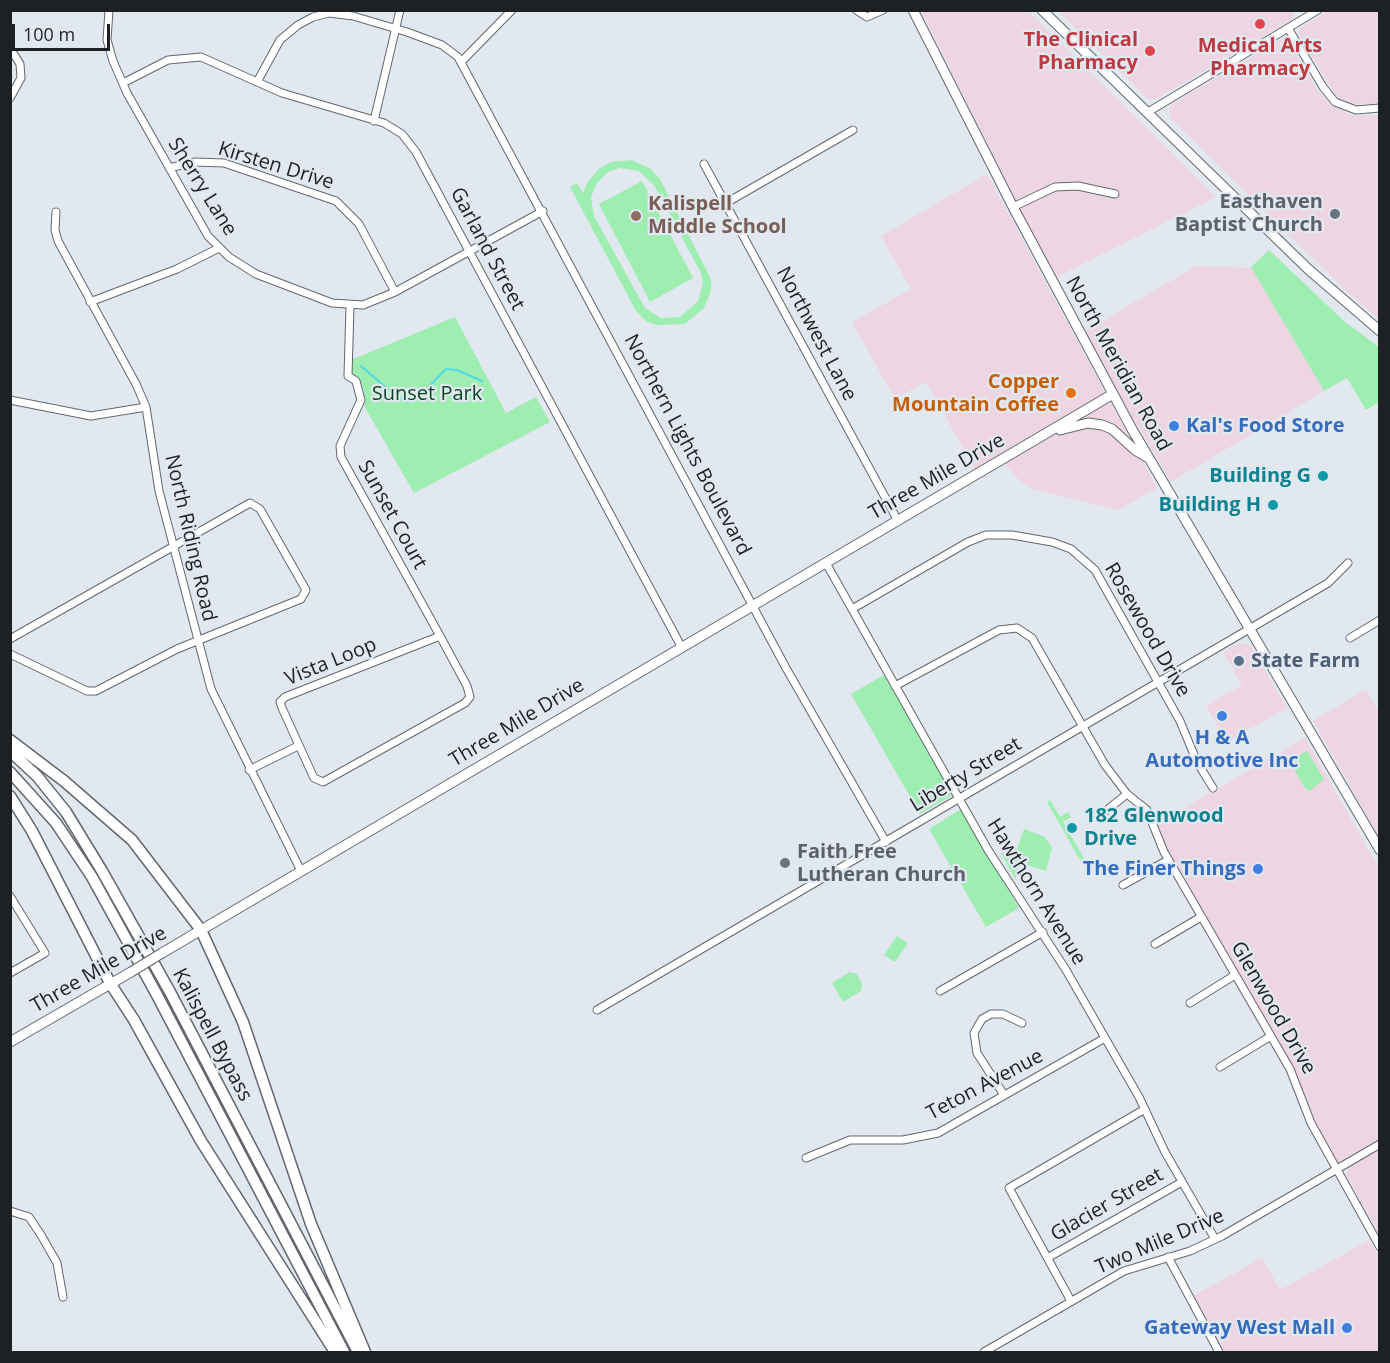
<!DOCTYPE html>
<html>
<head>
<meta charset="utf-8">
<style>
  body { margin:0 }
  #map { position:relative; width:1390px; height:1363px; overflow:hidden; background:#e2e8f0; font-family:"Open Sans",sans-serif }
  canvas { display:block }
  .frame { position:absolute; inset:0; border:12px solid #1e2124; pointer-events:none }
  .scale { position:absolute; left:12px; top:24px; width:98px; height:27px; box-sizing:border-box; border:3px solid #1e2124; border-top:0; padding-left:8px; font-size:18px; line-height:21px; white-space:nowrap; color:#1e2124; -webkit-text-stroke:4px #e2e8f0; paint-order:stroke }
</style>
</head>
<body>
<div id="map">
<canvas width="1390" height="1363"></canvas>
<div class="frame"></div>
<div class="scale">100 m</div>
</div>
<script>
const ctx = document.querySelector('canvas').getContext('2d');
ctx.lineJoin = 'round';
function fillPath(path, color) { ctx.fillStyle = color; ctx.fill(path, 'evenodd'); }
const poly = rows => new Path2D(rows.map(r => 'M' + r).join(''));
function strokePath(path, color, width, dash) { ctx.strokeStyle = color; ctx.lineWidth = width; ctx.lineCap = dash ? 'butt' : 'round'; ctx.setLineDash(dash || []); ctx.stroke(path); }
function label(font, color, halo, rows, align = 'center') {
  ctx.font = font + ' "Open Sans",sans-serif'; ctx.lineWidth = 4.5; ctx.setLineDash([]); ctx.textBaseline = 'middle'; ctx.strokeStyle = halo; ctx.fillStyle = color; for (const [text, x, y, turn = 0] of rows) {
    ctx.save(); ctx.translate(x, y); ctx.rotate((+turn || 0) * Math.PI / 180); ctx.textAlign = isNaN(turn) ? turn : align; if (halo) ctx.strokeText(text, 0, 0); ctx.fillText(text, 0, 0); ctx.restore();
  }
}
const commercial = poly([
  [1293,10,1295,16,1292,20,1154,100,1147,98,1058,11],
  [1330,10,1379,11,1380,102,1376,104,1353,104,1336,96,1298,33,1299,28],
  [921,11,1028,11,1216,197,1055,278],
  [1284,38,1289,41,1317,90,1330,105,1350,115,1379,115,1379,319,1355,299,1170,118,1169,107,1173,103],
  [987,174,1157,488,1118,510,1033,489,1018,479,1003,463,979,477,926,382,895,399,852,322,911,289,881,236],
  [1196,266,1252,268,1324,391,1171,482,1082,333],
  [1239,643,1250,645,1287,708,1227,742,1206,706,1242,685,1223,652],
  [1366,689,1379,712,1379,837,1313,721],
  [1305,738,1379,868,1379,1139,1333,1167,1306,1120,1294,1086,1167,867,1152,827],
  [1379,1149,1379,1234,1346,1175,1349,1166],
  [1369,1240,1379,1257,1379,1352,1225,1352,1193,1296,1262,1258,1280,1290]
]);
const green = poly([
  [632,160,651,169,660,179,711,279,711,291,704,308,685,324,656,325,646,321,636,311,570,187,577,183,583,193,588,181,600,168,611,162],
  [620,168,639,171,654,185,701,273,703,283,698,301,680,317,661,318,645,308,594,216,591,197,597,183,608,172],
  [642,181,693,278,650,302,599,204],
  [1269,250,1345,322,1379,347,1379,402,1366,410,1347,378,1324,391,1251,267],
  [455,317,506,413,536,397,550,422,414,493,363,404,364,389,352,373,351,360],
  [884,675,953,795,920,814,851,694],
  [1307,751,1324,779,1310,791,1305,788,1291,764,1292,759],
  [1050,800,1060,817,1068,812,1071,817,1063,822,1088,865,1084,867,1047,802],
  [961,809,1019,908,986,927,929,829],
  [1024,829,1045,837,1052,848,1046,871,1021,863,1015,879,1001,853,1015,855],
  [897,936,908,943,895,962,884,955],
  [850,972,857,974,862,984,861,991,843,1002,832,983]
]);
const stream = poly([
  [361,366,397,397,407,402,422,394,446,369,457,370,482,381]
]);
const minor = poly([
  [109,10,107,40,113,61,127,93,208,236,229,257,256,274,332,303,363,305,395,292,543,211],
  [856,10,867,17,883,10],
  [1288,28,1323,87,1335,102,1356,110,1380,108],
  [10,48,20,64,21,78,10,98],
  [461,62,512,10],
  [257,82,280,40,298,25,313,17,329,13,353,16,407,32,442,45,458,57,786,668,886,842],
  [123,83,168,60,201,57,282,93,384,123,402,134,416,152,682,648],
  [1148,112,1318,10],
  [374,121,400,10],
  [704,164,898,521],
  [169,168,195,162,224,163,336,201,359,224,395,292],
  [726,203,853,130],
  [1013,207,1055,187,1078,186,1115,194],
  [56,212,55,230,58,241,136,384,146,407,159,491,211,689,301,871],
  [90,302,177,269,219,248],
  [350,306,348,376,356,381,361,400,340,446,341,457,440,636,467,686,470,697,465,703,323,782,314,778,282,708,280,702,285,697,440,636],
  [10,400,91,416,146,407],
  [826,563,988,850,1066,970,1139,1097,1165,1152,1215,1239],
  [852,609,968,542,986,535,1012,535,1052,542,1071,549,1095,570,1180,721,1197,762,1213,788],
  [1350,638,1380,620],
  [10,639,250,503,260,509,306,590,301,599,177,649,96,691,87,691,10,654],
  [895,686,999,630,1017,628,1032,638,1105,765,1127,794,1147,810,1164,852,1290,1069,1311,1123,1380,1247],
  [249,770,298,746],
  [1102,814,1127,794],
  [1123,885,1168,860],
  [10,896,45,953,10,973],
  [1155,944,1201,917],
  [940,991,1043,932],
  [1190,1003,1235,975],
  [597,1010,1328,583,1348,563],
  [1220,1067,1271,1036],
  [1004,1095,977,1053,974,1033,982,1019,991,1014,1003,1014,1022,1023],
  [806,1158,850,1140,903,1140,938,1133,1105,1038],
  [10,1211,29,1217,41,1235,57,1263,63,1297],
  [1049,1257,1182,1182],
  [1168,1257,1219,1352],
  [1071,1301,1009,1188,1145,1109],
  [984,1352,1124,1271,1190,1251,1222,1236,1380,1144]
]);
const major = poly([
  [913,10,1013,207,1133,431,1380,850],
  [1042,10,1308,269,1380,331],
  [1060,430,1088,423,1102,425,1112,429,1135,450,1147,457],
  [162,953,1113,394],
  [10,1042,131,972]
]);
const highway = poly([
  [10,740,64,781,132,840,201,930,243,1022,311,1224,365,1352],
  [10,751,37,776,66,812,102,871,170,992,358,1352],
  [10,772,56,823,92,877,157,995,344,1352],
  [10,796,32,831,110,983,134,1020,201,1141,335,1352]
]);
const majorBridge = poly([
  [131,972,162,953]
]);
const markers = [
  [1260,24,6,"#e0444e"],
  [1150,51,6,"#e0444e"],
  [1335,214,6,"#6b7280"],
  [636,216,6,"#8d6e63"],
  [1071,393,6,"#e8710a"],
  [1174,426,6,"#3f7fe0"],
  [1323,476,6,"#0f9aa8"],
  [1273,505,6,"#0f9aa8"],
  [1239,661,6,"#5c6f8a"],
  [1222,716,6,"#3f7fe0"],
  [1072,828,6,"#0f9aa8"],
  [785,863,6,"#6b7280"],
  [1258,869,6,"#3f7fe0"],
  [1347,1328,6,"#3f7fe0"]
];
const healthNames = [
  ["The Clinical",1138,40],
  ["Pharmacy",1138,63],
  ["Medical Arts",1260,46,"center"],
  ["Pharmacy",1260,69,"center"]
];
const streetNames = [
  ["Kirsten Drive",276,166,17],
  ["Sherry Lane",202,187,58],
  ["Garland Street",487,249,62],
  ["Northwest Lane",816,334,62],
  ["North Meridian Road",1118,364,61],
  ["Northern Lights Boulevard",687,445,62],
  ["Three Mile Drive",937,477,-30],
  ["Sunset Court",392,515,61],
  ["North Riding Road",190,538,77],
  ["Rosewood Drive",1147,630,60],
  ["Vista Loop",331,662,-22],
  ["Three Mile Drive",517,723,-31],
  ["Liberty Street",966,775,-31],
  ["Hawthorn Avenue",1036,892,58],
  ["Three Mile Drive",99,970,-30],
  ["Glenwood Drive",1273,1008,60],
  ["Kalispell Bypass",212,1035,62],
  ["Teton Avenue",985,1085,-28],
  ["Glacier Street",1107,1205,-30],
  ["Two Mile Drive",1160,1242,-23]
];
const worshipNames = [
  ["Easthaven",1323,202],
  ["Baptist Church",1323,225],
  ["Faith Free",797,852,"left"],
  ["Lutheran Church",797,875,"left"]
];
const educationNames = [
  ["Kalispell",648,204],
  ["Middle School",648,227]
];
const foodNames = [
  ["Copper",1059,382],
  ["Mountain Coffee",1059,405]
];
const parkNames = [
  ["Sunset Park",427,394]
];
const shopNames = [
  ["Kal's Food Store",1186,426,"left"],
  ["H & A",1222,738,"center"],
  ["Automotive Inc",1222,761,"center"],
  ["The Finer Things",1246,869],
  ["Gateway West Mall",1335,1328]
];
const cultureNames = [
  ["Building G",1311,476],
  ["Building H",1261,505],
  ["182 Glenwood",1084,816,"left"],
  ["Drive",1084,839,"left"]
];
const serviceNames = [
  ["State Farm",1251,661]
];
fillPath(commercial, '#edd6e2');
fillPath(green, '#9eedb1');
strokePath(stream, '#53d9e4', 2);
strokePath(minor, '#62676e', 9);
strokePath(major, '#62676e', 11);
strokePath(highway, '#62676e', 13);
strokePath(minor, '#fff', 7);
strokePath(major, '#fff', 9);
strokePath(highway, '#fff', 10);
strokePath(majorBridge, '#62676e', 11, []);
strokePath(majorBridge, '#fff', 9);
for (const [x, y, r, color] of markers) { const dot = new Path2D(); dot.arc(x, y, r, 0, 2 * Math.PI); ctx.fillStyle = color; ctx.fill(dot); strokePath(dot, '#e2e8f0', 2); }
label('bold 20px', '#be3a42', '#e2e8f0', healthNames, 'right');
label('20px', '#1e2124', '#e2e8f0', streetNames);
label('bold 20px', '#5b616d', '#e2e8f0', worshipNames, 'right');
label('bold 20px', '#785e54', '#e2e8f0', educationNames, 'left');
label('bold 20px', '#c56008', '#e2e8f0', foodNames, 'right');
label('20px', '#094722', '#e2e8f0', parkNames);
label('bold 20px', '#366cbe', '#e2e8f0', shopNames, 'right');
label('bold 20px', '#0d838f', '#e2e8f0', cultureNames, 'right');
label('bold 20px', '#4e5e75', '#e2e8f0', serviceNames, 'left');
</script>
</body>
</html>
